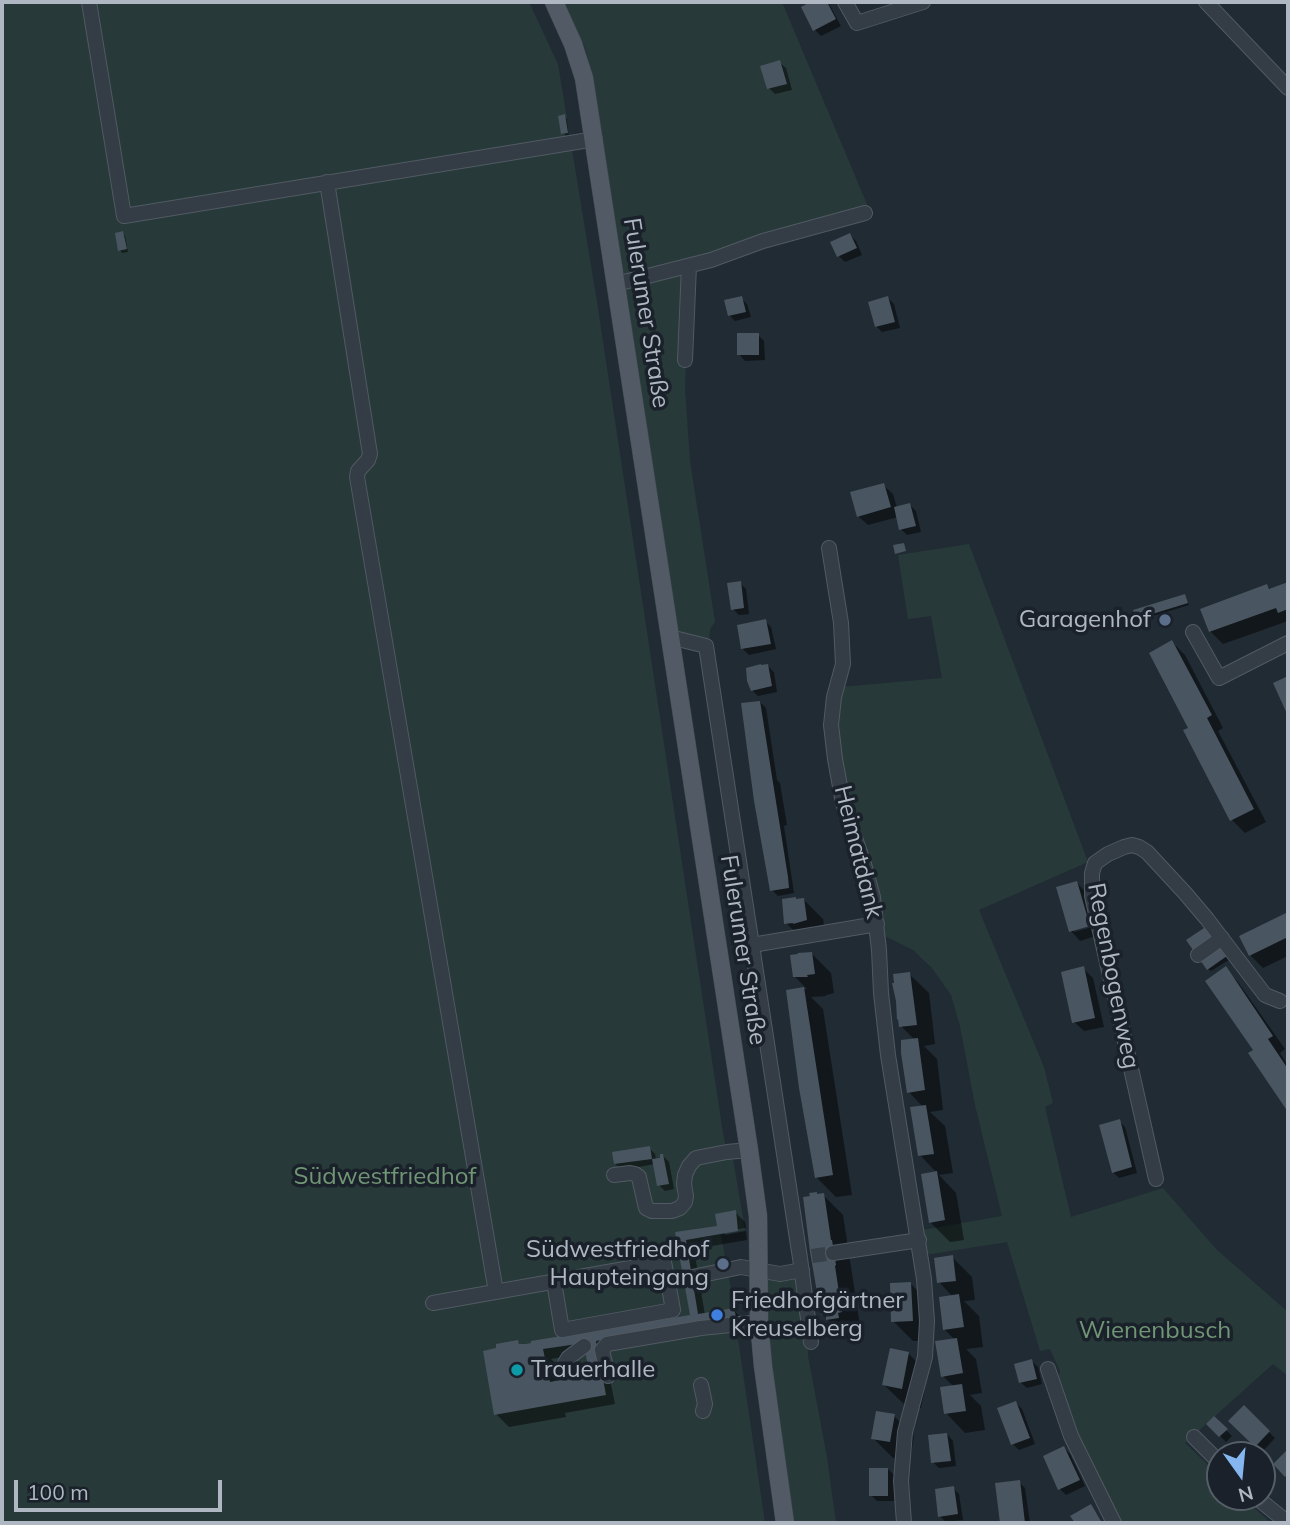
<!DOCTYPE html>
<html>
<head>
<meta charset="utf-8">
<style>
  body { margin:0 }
  #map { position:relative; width:1290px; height:1525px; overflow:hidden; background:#212b34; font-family:Mulish,sans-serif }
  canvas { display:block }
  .frame { position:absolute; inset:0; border:4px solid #aeb7c2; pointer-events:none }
  .north { position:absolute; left:1206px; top:1441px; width:70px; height:70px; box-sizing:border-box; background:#1a212a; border:2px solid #555d67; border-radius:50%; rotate:165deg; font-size:19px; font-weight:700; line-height:28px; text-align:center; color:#aeb7c2 }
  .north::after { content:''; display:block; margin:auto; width:24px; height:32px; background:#86b6ef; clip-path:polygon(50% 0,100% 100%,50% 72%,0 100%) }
  .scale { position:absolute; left:14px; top:1480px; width:208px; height:32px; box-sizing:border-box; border:4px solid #aeb7c2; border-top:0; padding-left:9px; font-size:21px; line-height:24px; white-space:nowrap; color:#aeb7c2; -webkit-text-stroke:5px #1a212a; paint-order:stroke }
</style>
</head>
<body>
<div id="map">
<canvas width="1290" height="1525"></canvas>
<div class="frame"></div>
<div class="north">N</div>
<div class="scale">100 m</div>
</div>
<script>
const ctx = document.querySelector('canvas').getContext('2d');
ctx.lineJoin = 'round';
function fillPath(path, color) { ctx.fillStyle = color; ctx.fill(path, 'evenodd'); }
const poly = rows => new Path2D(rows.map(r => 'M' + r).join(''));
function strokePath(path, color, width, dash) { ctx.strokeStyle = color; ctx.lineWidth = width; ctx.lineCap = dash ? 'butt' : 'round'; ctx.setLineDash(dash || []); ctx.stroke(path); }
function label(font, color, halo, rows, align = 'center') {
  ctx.font = font + ' Mulish,sans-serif'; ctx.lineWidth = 7; ctx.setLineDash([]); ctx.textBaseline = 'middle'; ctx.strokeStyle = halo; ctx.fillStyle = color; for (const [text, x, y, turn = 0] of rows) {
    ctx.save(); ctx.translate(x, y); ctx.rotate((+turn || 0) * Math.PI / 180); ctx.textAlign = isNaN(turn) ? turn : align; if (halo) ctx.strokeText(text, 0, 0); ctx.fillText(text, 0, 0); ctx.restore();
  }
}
const green = poly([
  [2,2,529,2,558,64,597,302,723,1133,728,1159,733,1159,745,1230,721,1235,736,1316,739,1316,737,1332,765,1523,2,1523],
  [562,2,782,2,869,209,682,273,688,281,685,388,690,461,715,622,710,629,709,645,676,636,593,78,585,48],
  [969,544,1088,862,979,910,1044,1067,1053,1103,1045,1107,1071,1217,1163,1188,1216,1249,1288,1312,1288,1376,1273,1364,1185,1443,1220,1476,1220,1497,1242,1497,1271,1523,1117,1523,1090,1471,1057,1384,1060,1371,1050,1349,1040,1351,1007,1242,925,1255,922,1230,1002,1216,975,1105,960,1026,951,995,932,968,913,950,883,935,842,780,835,724,840,687,942,678,931,616,908,619,898,555],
  [765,1274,801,1274,807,1329,808,1356,827,1457,836,1523,793,1523,765,1321]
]);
const shadow = poly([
  [814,2,828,2,841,26,821,36,815,30,803,7],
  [779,62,786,68,792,90,775,94,769,88],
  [564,116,567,119,569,135,566,136,563,133],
  [123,233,125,236,128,252,122,253,120,250],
  [850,235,856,241,862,255,845,262,839,256,833,243],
  [741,298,747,304,751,317,735,321,729,315],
  [888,298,894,304,900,328,882,332,876,326],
  [758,335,764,341,765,360,745,361,739,354],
  [883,485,893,494,897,508,910,505,916,511,921,532,907,535,901,529,898,517,868,525,858,516],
  [740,583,746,589,749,614,739,615,733,609],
  [1288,584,1288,621,1223,644,1210,631,1267,586,1271,590],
  [1185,596,1189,605,1140,620,1137,618],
  [765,621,771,627,776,649,749,655,743,649],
  [1172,642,1185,655,1223,728,1218,731,1266,822,1245,833,1232,820,1190,728],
  [768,666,774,672,777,692,758,696,752,690],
  [760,702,766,708,777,780,780,783,787,825,784,826,794,893,778,896,772,890],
  [1077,883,1086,892,1095,923,1074,929,1074,932,1096,926,1099,935,1080,941,1071,931],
  [803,899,823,919,826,940,814,943,813,942,806,943,786,923],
  [1288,914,1288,956,1263,968,1250,955,1241,937],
  [1223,951,1229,960,1211,971,1208,969],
  [811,953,831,973,834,993,826,995,826,996,811,997,823,1009,852,1195,836,1197,816,1177,788,992,807,989,795,977],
  [1083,968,1093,978,1104,1027,1084,1031,1074,1022],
  [1225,969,1238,982,1285,1049,1280,1053,1288,1066,1288,1109,1250,1054,1255,1050],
  [909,974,929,993,935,1044,924,1046,937,1059,943,1110,930,1112,945,1126,953,1173,939,1175,956,1193,964,1240,950,1242,930,1222,937,1173,920,1155,923,1107,909,1092,915,1040,901,1026],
  [1119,1121,1125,1127,1137,1173,1119,1178,1113,1172],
  [649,1148,655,1154,656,1160,662,1159,663,1156,669,1162,674,1189,665,1191,659,1185,655,1164,622,1170,615,1164],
  [823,1195,843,1215,861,1332,857,1332,858,1337,848,1339,822,1314,818,1196],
  [735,1212,745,1222,746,1228,725,1231,725,1235,746,1231,747,1240,694,1249,705,1315,733,1309,739,1316,741,1322,604,1350,615,1404,565,1413,566,1417,509,1427,496,1414,518,1342,521,1346,692,1316,677,1233,719,1228],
  [587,1353,591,1376,559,1382,556,1364,551,1359],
  [952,1257,972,1277,975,1300,964,1301,979,1316,983,1347,966,1349,976,1359,982,1393,970,1395,981,1406,985,1430,965,1433,946,1413,954,1387,943,1376,955,1340,945,1330,953,1297,939,1282],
  [911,1284,930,1304,932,1341,913,1341,893,1321],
  [908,1353,928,1373,921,1408,904,1404,884,1385],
  [1032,1361,1038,1367,1042,1384,1027,1388,1020,1382],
  [1016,1403,1022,1409,1035,1444,1019,1450,1013,1444],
  [1244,1408,1275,1438,1262,1452,1231,1421],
  [894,1416,914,1436,910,1461,893,1458,873,1438],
  [1214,1418,1232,1436,1226,1442,1208,1424],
  [947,1434,953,1441,956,1466,939,1468,933,1462],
  [1064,1448,1070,1454,1085,1486,1066,1495,1060,1489],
  [888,1469,894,1475,894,1501,877,1501,871,1495],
  [1019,1482,1025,1488,1030,1523,1002,1523,997,1484],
  [953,1488,959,1494,963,1520,946,1522,940,1516]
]);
const building = poly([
  [810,2,827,2,836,19,813,31,801,7],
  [780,60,787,84,767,89,760,66],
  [565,114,568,133,561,134,558,116],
  [123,231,127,249,118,251,115,233],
  [850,233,857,248,837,257,830,242],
  [742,296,746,312,728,316,724,300],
  [888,296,895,322,875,327,868,302],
  [737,333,759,333,759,355,737,355],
  [884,483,891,507,857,517,850,492],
  [910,503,916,526,899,530,894,507],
  [904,543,906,551,895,554,893,545],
  [741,581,744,608,731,610,727,583],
  [1288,582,1288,609,1278,613,1276,608,1209,632,1200,609,1267,584,1269,589],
  [1185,594,1188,603,1136,619,1133,610],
  [766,619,771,644,741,649,737,625],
  [1172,640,1212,715,1207,718,1254,809,1230,821,1183,730,1188,728,1149,653],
  [761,664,761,665,768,664,772,686,751,691,747,681,746,668],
  [1288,676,1288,716,1273,683],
  [760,701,788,877,789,888,770,891,754,801,741,703],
  [1077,881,1090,926,1069,932,1056,887],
  [796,897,796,899,804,898,807,920,793,924,793,923,784,924,782,899],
  [1288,912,1288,937,1249,956,1239,936],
  [1207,926,1214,936,1193,950,1186,940],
  [1221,946,1227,956,1207,970,1200,960],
  [812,952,815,974,807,975,808,977,793,977,790,955,798,954,797,953],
  [1084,966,1095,1018,1072,1023,1061,972],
  [1226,966,1273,1036,1268,1039,1288,1069,1288,1112,1248,1053,1253,1050,1205,981],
  [910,972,917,1025,899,1027,898,1019,897,1020,896,1001,892,983,894,983,893,974],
  [804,987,833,1175,815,1178,799,1088,786,990],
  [918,1038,925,1090,907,1093,901,1053,901,1040],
  [926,1105,934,1154,918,1156,910,1107],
  [1120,1119,1132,1167,1112,1173,1099,1125],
  [650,1146,652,1159,614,1164,612,1152],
  [660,1154,663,1154,669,1184,657,1186,652,1159,660,1158],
  [937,1171,945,1220,929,1223,921,1174],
  [817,1192,817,1194,824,1193,831,1240,832,1240,836,1265,835,1266,842,1312,838,1313,839,1318,826,1320,826,1315,821,1315,810,1252,803,1197,810,1196,809,1193],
  [736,1210,738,1231,686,1240,698,1314,734,1308,736,1317,596,1341,606,1395,494,1415,483,1351,496,1348,496,1344,518,1340,519,1344,526,1344,531,1343,531,1341,690,1315,675,1232,717,1226,715,1214],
  [584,1343,589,1374,550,1382,543,1349],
  [953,1255,956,1281,937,1283,934,1258],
  [911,1282,913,1321,891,1322,890,1283],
  [959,1294,964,1327,943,1330,939,1297],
  [957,1338,963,1373,941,1377,935,1341],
  [890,1348,909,1352,902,1389,882,1385],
  [1032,1359,1037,1379,1019,1383,1014,1364],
  [962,1384,966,1411,944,1414,940,1387],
  [1016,1401,1030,1438,1011,1445,997,1408],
  [1244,1405,1270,1431,1255,1447,1228,1421],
  [876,1411,895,1414,890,1442,871,1439],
  [1214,1416,1228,1429,1219,1437,1206,1424],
  [947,1433,951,1461,931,1463,928,1435],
  [1064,1446,1080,1480,1058,1490,1043,1456],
  [1286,1451,1288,1453,1288,1473,1285,1477,1273,1464],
  [869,1468,888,1468,888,1496,869,1496],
  [1020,1480,1025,1523,1000,1523,995,1483],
  [954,1486,958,1514,938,1517,935,1489],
  [1091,1504,1102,1523,1075,1523,1070,1516]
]);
const minorTunnel = poly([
  [812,1256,833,1253]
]);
const minor = poly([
  [89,2,124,216,595,139],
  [845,2,857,23,923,2],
  [1206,2,1288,88],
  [327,182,370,454,368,460,358,471,357,477,496,1292],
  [616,284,711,260,763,241,865,213],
  [685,360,689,266],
  [829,548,841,623,843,664,834,697,831,725,835,759,843,803,864,864,873,897,879,950,881,993,888,1055,924,1279,927,1321,925,1357,905,1432,901,1481,904,1523],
  [1193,632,1219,678,1288,643],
  [670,637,706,646,800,1258,811,1342],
  [752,945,877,924],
  [1198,955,1222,938],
  [614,1175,630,1173,635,1174,639,1177,640,1182,646,1208,652,1211,672,1211,680,1208,685,1202,686,1196,684,1184,685,1175,689,1166,696,1158,727,1152,749,1150],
  [1156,1179,1092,896,1092,873,1095,863,1108,854,1124,847,1132,845,1139,847,1147,852,1185,893,1207,919,1265,995,1280,1001],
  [833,1253,919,1240],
  [692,1277,741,1267,780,1274,802,1270],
  [554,1282,562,1330,673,1310,668,1282],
  [433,1303,664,1262,668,1282,683,1279],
  [1048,1369,1071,1436,1114,1523],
  [565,1374,565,1363,568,1358,584,1346],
  [608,1376,602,1350,607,1344,701,1328,759,1322],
  [701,1385,705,1404,703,1411],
  [1194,1437,1220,1463],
  [1256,1497,1288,1523]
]);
const major = poly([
  [554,2,573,44,584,78,749,1150,758,1216,759,1322,763,1366,785,1523]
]);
const markers = [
  [1165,620,7,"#5c6f8a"],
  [723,1264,7,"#5c6f8a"],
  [717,1315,7,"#3f7fe0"],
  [517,1370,7,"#0f9aa8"]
];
const streetNames = [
  ["Fulerumer Straße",646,313,81],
  ["Heimatdank",858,852,76],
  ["Fulerumer Straße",743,950,81],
  ["Regenbogenweg",1113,976,79]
];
const poiNames = [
  ["Garagenhof",1151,620],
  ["Südwestfriedhof",709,1250],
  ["Haupteingang",709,1278],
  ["Friedhofgärtner",731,1301,"left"],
  ["Kreuselberg",731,1329,"left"],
  ["Trauerhalle",531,1370,"left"]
];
const parkNames = [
  ["Südwestfriedhof",385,1177],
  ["Wienenbusch",1155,1331]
];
fillPath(green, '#273a39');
fillPath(shadow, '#0007');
fillPath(building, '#495560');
strokePath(minorTunnel, '#364049', 14, [14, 7]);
strokePath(minor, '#515a63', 16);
strokePath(major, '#404852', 19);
strokePath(minor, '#343c45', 14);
strokePath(major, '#525b65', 18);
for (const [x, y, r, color] of markers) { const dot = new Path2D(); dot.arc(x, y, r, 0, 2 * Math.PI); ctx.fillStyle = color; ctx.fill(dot); strokePath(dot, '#1a212a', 2.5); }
label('24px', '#aeb7c2', '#1a212a', streetNames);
label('24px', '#aeb7c2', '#1a212a', poiNames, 'right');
label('24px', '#709675', '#1a212a', parkNames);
</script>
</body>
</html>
